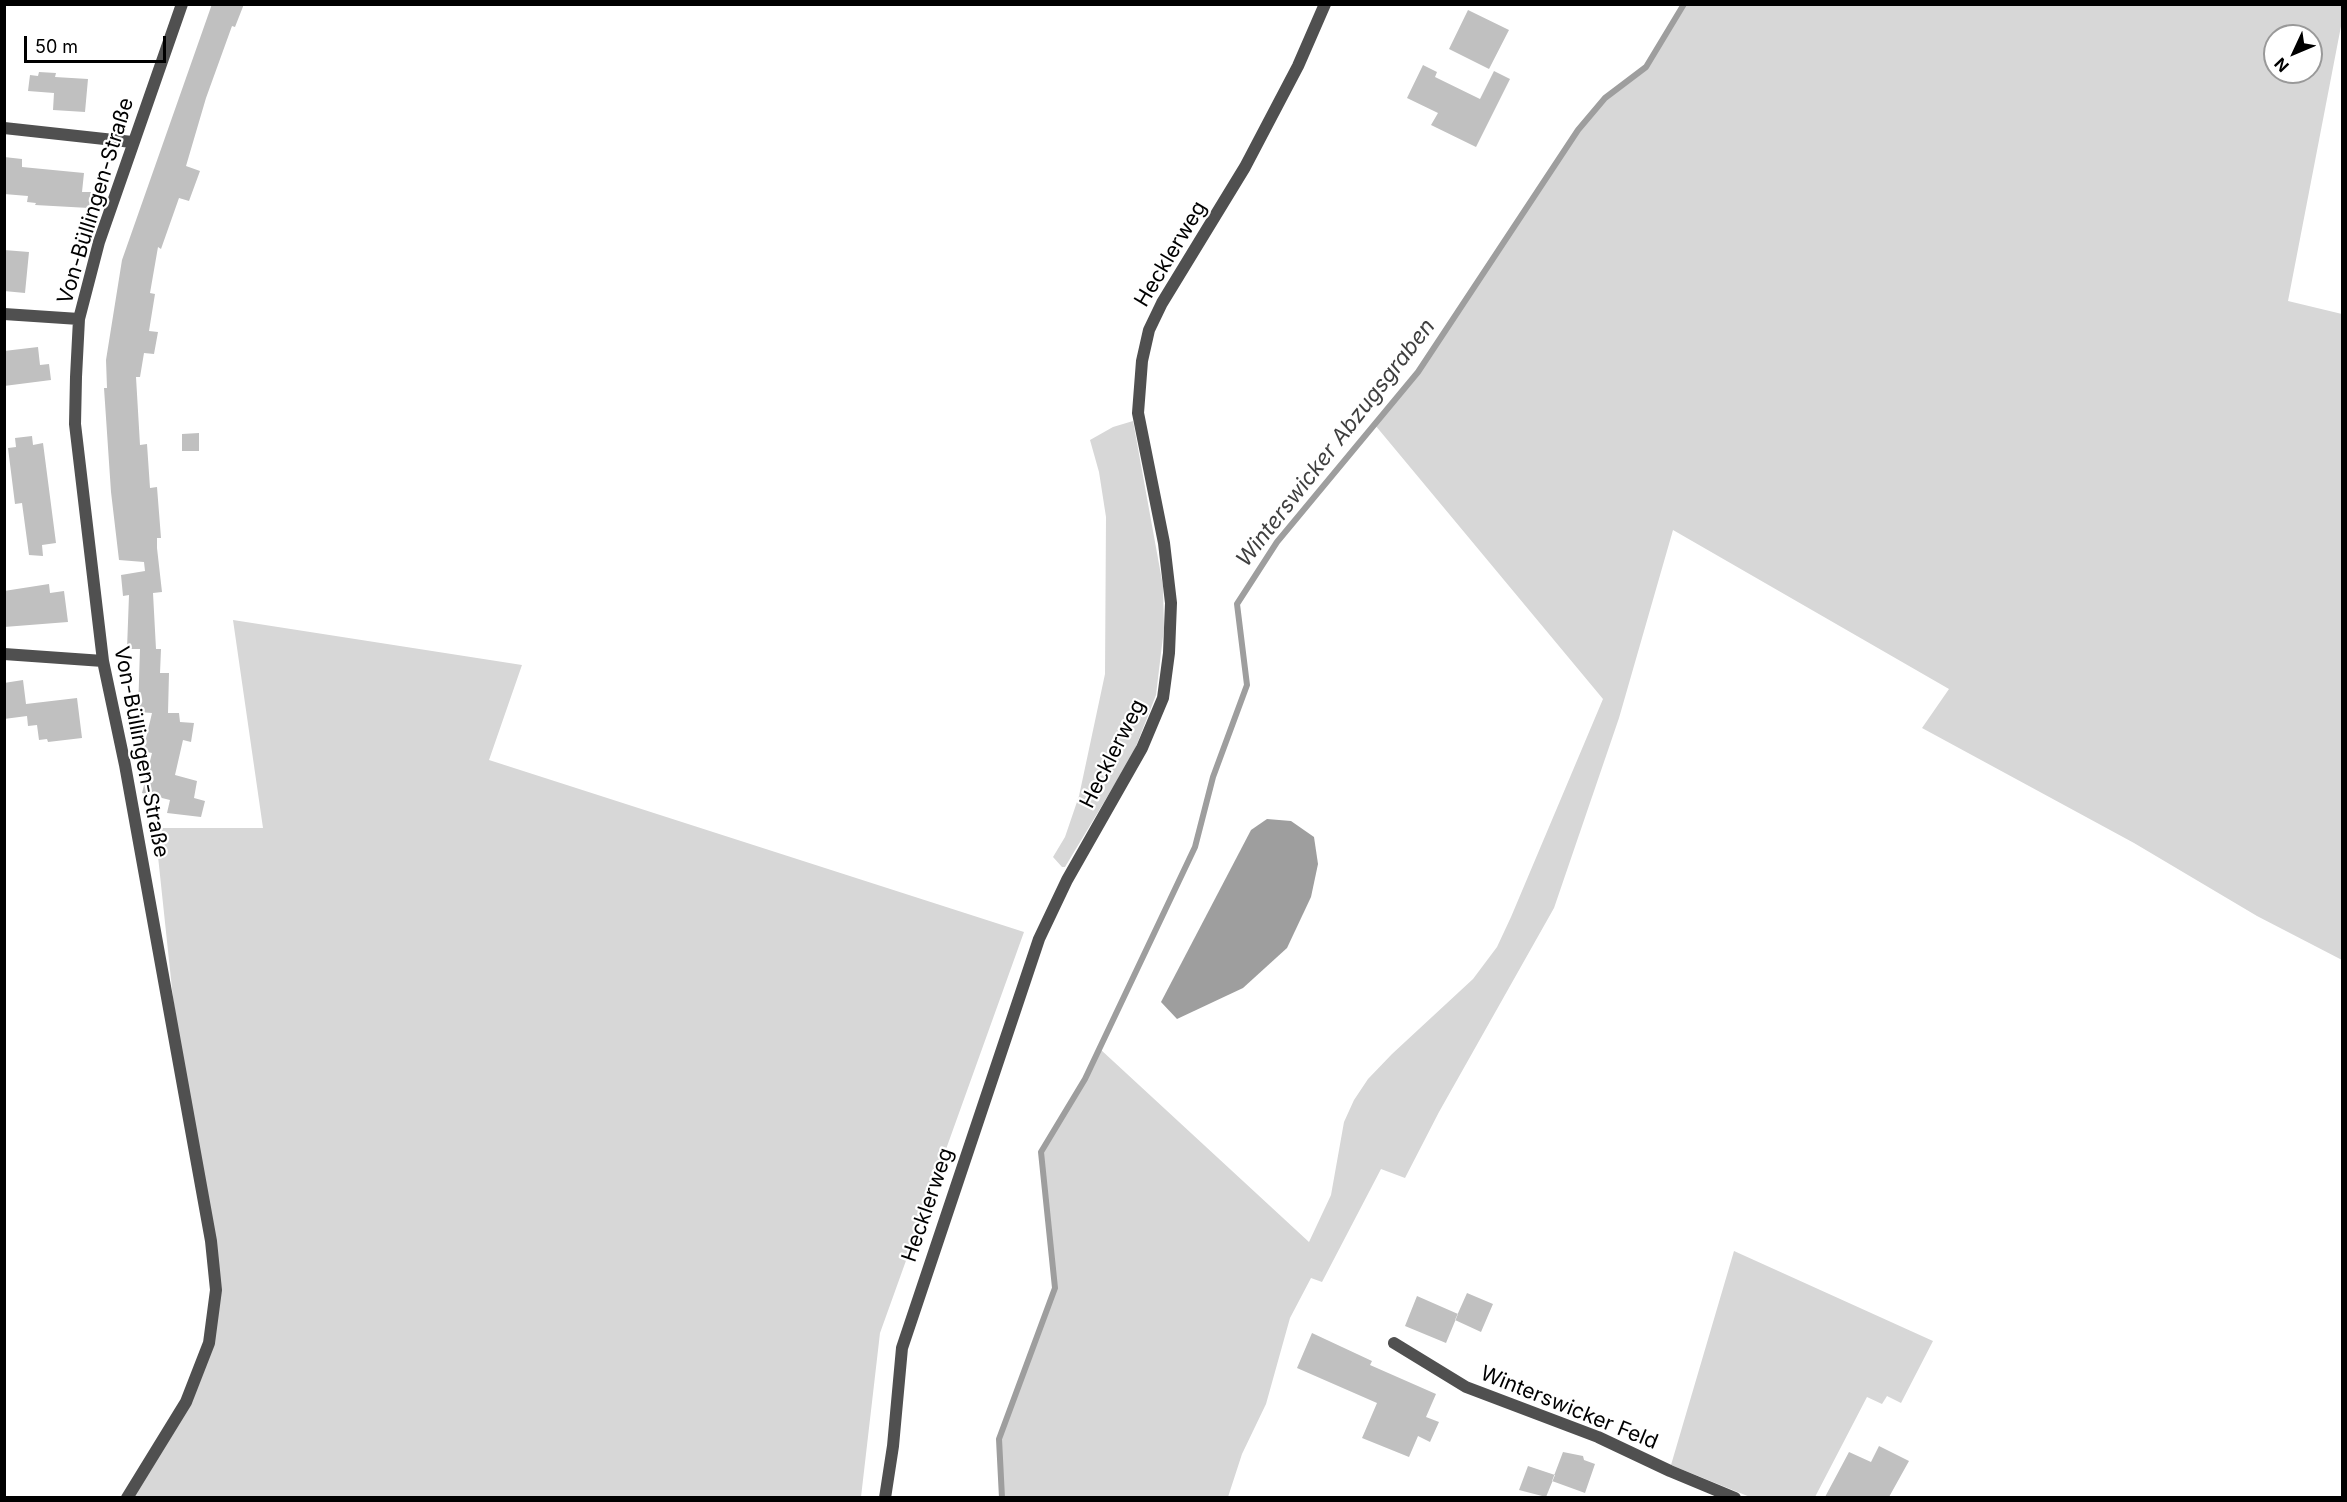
<!DOCTYPE html>
<html>
<head>
<meta charset="utf-8">
<style>
  body { margin:0 }
  #map { position:relative; width:2347px; height:1502px; overflow:hidden; background:#fff; font-family:Inter,sans-serif }
  canvas { display:block }
  .frame { position:absolute; inset:0; border:6px solid #000; pointer-events:none }
  .north { position:absolute; left:2263px; top:24px; width:60px; height:60px; box-sizing:border-box; background:#fff; border:2px solid #999; border-radius:50%; rotate:226deg; font-size:16px; font-weight:700; line-height:24px; text-align:center; color:#000 }
  .north::after { content:''; display:block; margin:auto; width:21px; height:27px; background:#000; clip-path:polygon(50% 0,100% 100%,50% 72%,0 100%) }
  .scale { position:absolute; left:24px; top:36px; width:142px; height:27px; box-sizing:border-box; border:3px solid #000; border-top:0; padding-left:8px; font-size:18px; line-height:21px; white-space:nowrap; color:#000; -webkit-text-stroke:4px #fff; paint-order:stroke }
</style>
</head>
<body>
<div id="map">
<canvas width="2347" height="1502"></canvas>
<div class="frame"></div>
<div class="north">N</div>
<div class="scale">50 m</div>
</div>
<script>
const ctx = document.querySelector('canvas').getContext('2d');
ctx.lineJoin = 'round';
function fillPath(path, color) { ctx.fillStyle = color; ctx.fill(path, 'evenodd'); }
const poly = rows => new Path2D(rows.map(r => 'M' + r).join(''));
function strokePath(path, color, width, dash) { ctx.strokeStyle = color; ctx.lineWidth = width; ctx.lineCap = dash ? 'butt' : 'round'; ctx.setLineDash(dash || []); ctx.stroke(path); }
function label(font, color, halo, rows, align = 'center') {
  ctx.font = font + ' Inter,sans-serif'; ctx.lineWidth = 4.5; ctx.setLineDash([]); ctx.textBaseline = 'middle'; ctx.strokeStyle = halo; ctx.fillStyle = color; for (const [text, x, y, turn = 0] of rows) {
    ctx.save(); ctx.translate(x, y); ctx.rotate((+turn || 0) * Math.PI / 180); ctx.textAlign = isNaN(turn) ? turn : align; if (halo) ctx.strokeText(text, 0, 0); ctx.fillText(text, 0, 0); ctx.restore();
  }
}
const green = poly([
  [1684,5,2342,5,2342,21,2288,301,2342,314,2342,960,2257,916,2134,843,1922,728,1949,689,1673,530,1619,718,1554,908,1439,1112,1405,1178,1381,1169,1322,1282,1311,1278,1290,1318,1266,1404,1242,1454,1228,1497,1002,1497,999,1439,1055,1288,1041,1152,1085,1079,1100,1049,1309,1242,1331,1195,1344,1122,1354,1100,1368,1079,1392,1054,1473,979,1497,947,1511,917,1603,699,1375,425,1418,372,1578,130,1605,98,1646,67],
  [2275,36,2311,36,2311,72,2275,72],
  [1133,421,1163,586,1164,628,1156,695,1133,754,1065,867,1062,867,1053,857,1065,837,1079,796,1105,674,1106,517,1099,472,1090,440,1113,427],
  [233,620,522,665,489,760,1024,932,880,1333,861,1497,132,1498,190,1403,219,1291,173,998,155,828,263,828],
  [1734,1251,1933,1341,1901,1403,1887,1396,1882,1404,1867,1397,1815,1497,1750,1497,1671,1465]
]);
const water = poly([
  [1267,819,1291,821,1314,837,1318,864,1311,897,1287,948,1243,988,1177,1019,1161,1002,1251,830]
]);
const stream = poly([
  [1002,1498,999,1439,1055,1288,1041,1152,1085,1079,1195,847,1213,777,1247,685,1237,604,1277,542,1418,372,1578,130,1605,98,1646,67,1684,4]
]);
const building = poly([
  [212,4,244,4,235,27,232,26,206,98,186,166,200,171,189,201,179,198,161,249,158,247,150,293,155,294,149,331,158,332,154,354,144,353,140,377,136,377,140,445,147,444,150,488,157,487,161,538,157,538,157,548,162,592,153,593,156,649,161,649,160,673,169,673,168,713,179,713,180,722,194,723,191,742,183,740,175,775,197,781,194,798,205,801,201,817,167,813,170,800,142,793,152,753,143,751,152,713,138,712,140,649,127,649,129,595,123,596,121,575,145,571,144,562,119,560,111,492,104,388,107,388,106,360,122,260],
  [1468,10,1509,30,1489,69,1449,49],
  [1423,65,1437,72,1435,77,1480,99,1494,71,1510,79,1476,147,1431,125,1438,113,1407,98],
  [39,72,56,73,55,77,88,79,85,112,53,110,54,93,28,91,30,75,38,76],
  [4,157,22,159,22,167,84,173,82,192,91,192,89,208,35,205,36,203,27,202,28,196,4,194],
  [4,250,29,252,25,293,4,291],
  [38,347,40,365,49,364,51,380,4,386,4,351],
  [199,433,199,451,182,451,182,434],
  [32,436,33,445,43,443,56,543,42,545,43,556,29,555,22,503,15,504,8,448,16,447,15,438],
  [49,584,50,593,64,591,68,622,4,627,4,591],
  [23,680,26,704,77,698,82,738,48,742,47,739,39,740,37,725,28,726,27,716,4,719,4,683],
  [1467,1293,1493,1304,1481,1332,1455,1320],
  [1417,1296,1458,1314,1446,1343,1405,1326],
  [1312,1333,1372,1361,1370,1365,1436,1394,1426,1417,1439,1422,1430,1442,1418,1436,1409,1457,1362,1438,1377,1403,1297,1368],
  [1879,1446,1909,1461,1889,1497,1825,1497,1849,1452,1871,1462],
  [1563,1452,1583,1456,1584,1460,1595,1464,1585,1493,1552,1481],
  [1528,1466,1555,1475,1546,1497,1519,1490]
]);
const street = poly([
  [4,128,132,142],
  [4,314,79,319],
  [4,654,103,661],
  [1394,1343,1466,1387,1598,1437,1670,1471,1735,1498],
  [127,1498,186,1402,209,1343,216,1290,211,1241,125,765,103,661,75,424,76,377,79,319,99,242,182,4],
  [885,1498,893,1446,902,1348,1039,939,1067,880,1142,748,1163,698,1169,653,1171,603,1164,543,1138,413,1142,361,1149,330,1162,303,1245,167,1298,66,1325,4]
]);
const streetNames = [
  ["Von-Büllingen-Straße",96,201,-73],
  ["Hecklerweg",1171,254,-59],
  ["Von-Büllingen-Straße",141,752,79],
  ["Hecklerweg",1113,754,-63],
  ["Hecklerweg",928,1205,-71],
  ["Winterswicker Feld",1569,1408,22]
];
const waterNames = [
  ["Winterswicker Abzugsgraben",1336,443,-52]
];
fillPath(green, '#d7d7d7');
fillPath(water, '#9e9e9e');
strokePath(stream, '#9e9e9e', 6);
fillPath(building, '#c0c0c0');
strokePath(street, '#505050', 12);
label('21px', '#000', '#fff', streetNames);
label('italic 22px', '#3f3f3f', '#fff', waterNames);
</script>
</body>
</html>
